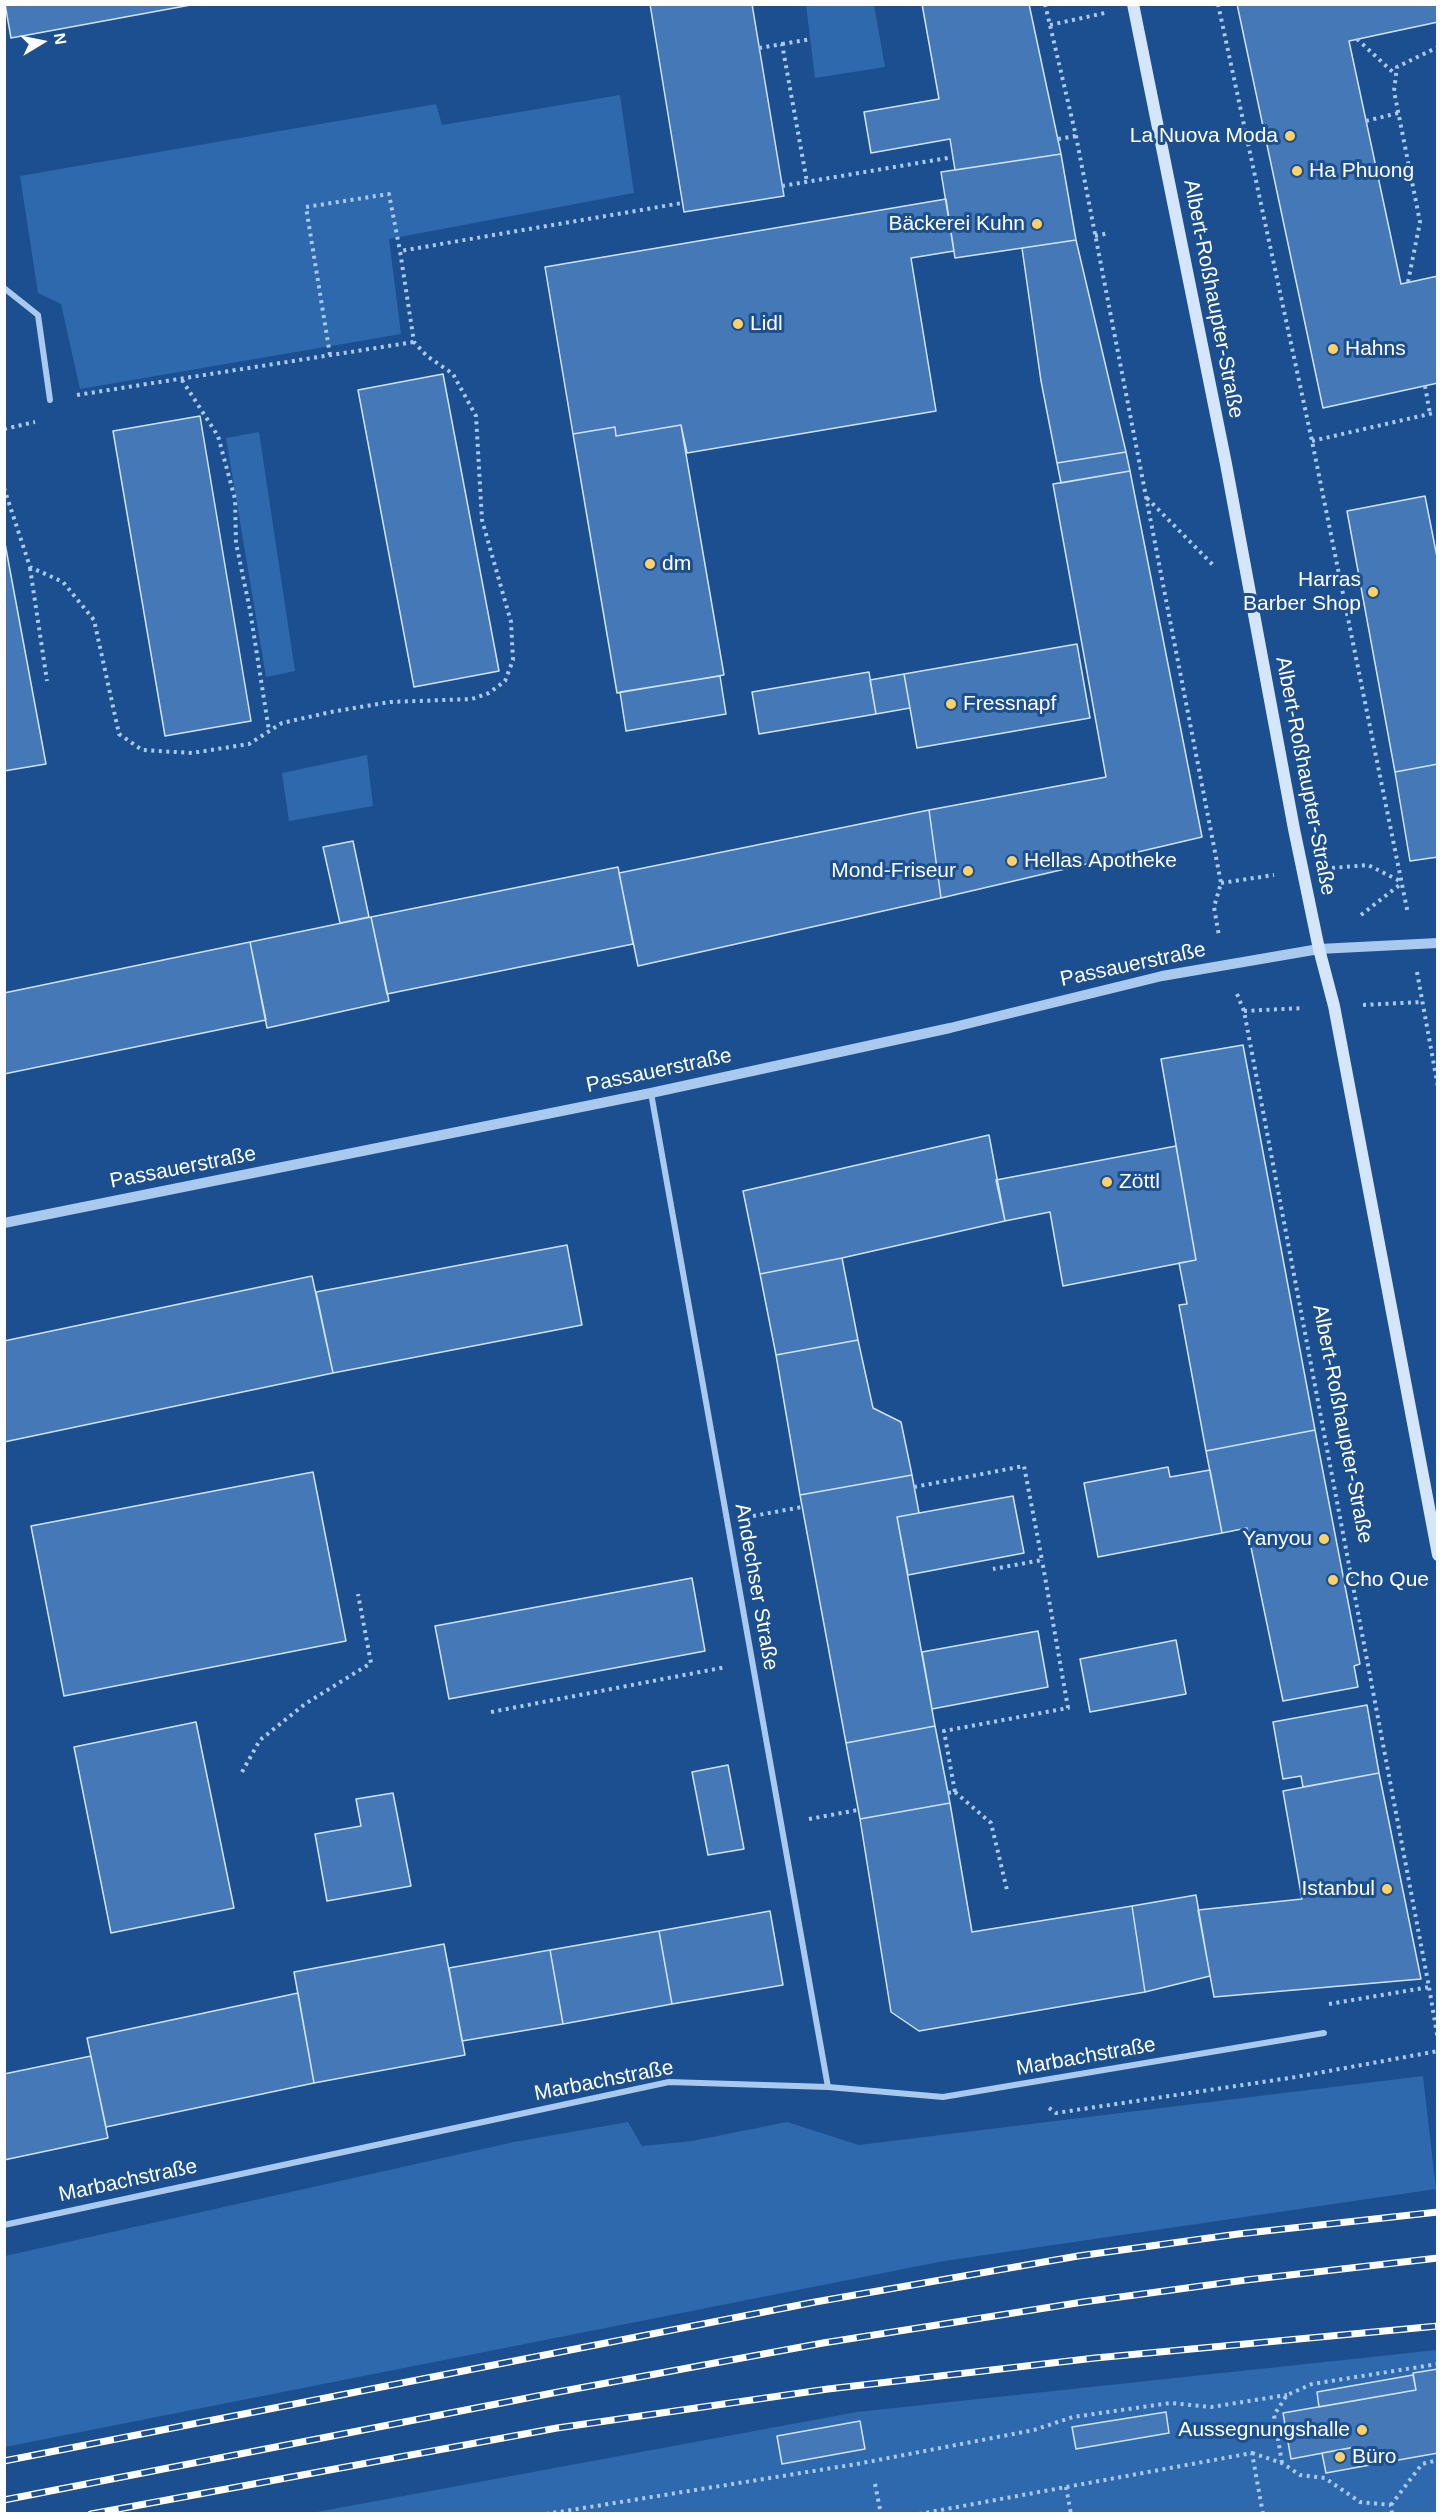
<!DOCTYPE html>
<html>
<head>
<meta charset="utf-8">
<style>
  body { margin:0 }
  #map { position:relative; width:1442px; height:2518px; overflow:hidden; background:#1b4f8f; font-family:Helvetica,sans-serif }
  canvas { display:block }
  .frame { position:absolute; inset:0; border:6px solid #fff; pointer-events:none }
  .north { position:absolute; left:12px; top:12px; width:60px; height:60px; -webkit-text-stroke:4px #1b4f8f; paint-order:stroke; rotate:80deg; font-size:16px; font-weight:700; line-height:24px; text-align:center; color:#fff }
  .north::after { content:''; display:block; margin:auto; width:21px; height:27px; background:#fff; clip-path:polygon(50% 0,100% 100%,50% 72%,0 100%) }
</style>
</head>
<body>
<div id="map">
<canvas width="1442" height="2518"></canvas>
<div class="frame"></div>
<div class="north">N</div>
</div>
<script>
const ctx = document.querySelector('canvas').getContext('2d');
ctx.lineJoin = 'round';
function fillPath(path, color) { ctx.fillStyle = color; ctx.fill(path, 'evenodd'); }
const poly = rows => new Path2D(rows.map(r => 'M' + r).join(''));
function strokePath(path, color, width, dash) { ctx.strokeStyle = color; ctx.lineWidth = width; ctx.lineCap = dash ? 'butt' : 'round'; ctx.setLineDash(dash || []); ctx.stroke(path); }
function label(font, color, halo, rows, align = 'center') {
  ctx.font = font + ' Helvetica,sans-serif'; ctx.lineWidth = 6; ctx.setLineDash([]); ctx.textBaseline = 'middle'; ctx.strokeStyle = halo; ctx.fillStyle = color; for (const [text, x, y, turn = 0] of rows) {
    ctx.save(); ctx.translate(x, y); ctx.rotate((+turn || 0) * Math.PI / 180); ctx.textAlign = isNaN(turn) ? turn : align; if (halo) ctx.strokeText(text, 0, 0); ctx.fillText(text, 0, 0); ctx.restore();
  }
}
const green = poly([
  [806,5,874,5,885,67,815,78],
  [620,95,634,193,389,239,401,334,80,389,61,304,38,293,20,176,436,104,442,125],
  [259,432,295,671,266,677,226,438],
  [367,755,373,806,289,821,282,773],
  [1423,2076,1436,2189,944,2261,5,2447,5,2256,514,2142,628,2122,642,2146,692,2141,787,2122,859,2145],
  [1437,2350,1437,2513,306,2514,857,2412]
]);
const building = poly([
  [5,4,196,4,11,38,5,4],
  [650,4,752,4,784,196,684,212,650,4],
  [922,4,1029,4,1061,154,955,170,950,139,871,153,864,112,939,99,922,4],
  [1237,4,1438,4,1438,22,1349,41,1401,284,1438,276,1438,383,1323,408,1237,4],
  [1061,154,1076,240,955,258,941,172,1061,154],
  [946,199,954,251,911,258,936,411,687,453,681,425,616,436,615,427,573,434,545,267,946,199],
  [1076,240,1126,452,1057,463,1041,381,1022,248,1076,240],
  [443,374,499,671,414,687,358,390,443,374],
  [200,416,251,721,165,736,113,431,200,416],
  [681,425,724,675,617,693,573,434,615,427,616,436,681,425],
  [1126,452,1130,471,1061,483,1057,463,1126,452],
  [1130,471,1202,837,941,898,929,810,1106,777,1053,484,1130,471],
  [1425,496,1438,562,1438,764,1395,772,1347,511,1425,496],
  [4,538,46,764,4,771,4,538],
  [1077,644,1090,718,917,748,904,674,1077,644],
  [869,672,876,714,759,734,752,692,869,672],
  [904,674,910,708,876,714,870,680,904,674],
  [720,676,726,714,626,731,620,692,720,676],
  [1438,764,1438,857,1410,861,1395,772,1438,764],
  [929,810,941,898,638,966,619,873,929,810],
  [353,841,369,917,340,923,323,847,353,841],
  [618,867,633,944,387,994,371,917,618,867],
  [371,917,389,1001,267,1028,250,942,371,917],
  [250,942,266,1020,4,1074,4,993,250,942],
  [1243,1045,1315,1430,1206,1451,1179,1305,1187,1304,1179,1263,1196,1260,1161,1059,1243,1045],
  [989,1135,1005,1221,842,1258,760,1274,743,1191,989,1135],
  [1176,1146,1196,1260,1063,1286,1050,1212,1005,1221,996,1180,1176,1146],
  [567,1245,582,1325,333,1373,316,1292,567,1245],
  [842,1258,858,1340,776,1355,760,1274,842,1258],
  [312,1276,333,1373,4,1442,4,1341,312,1276],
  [858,1340,873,1408,901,1422,912,1475,800,1495,776,1355,858,1340],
  [1315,1430,1360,1664,1354,1666,1358,1687,1283,1701,1247,1528,1222,1533,1206,1451,1315,1430],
  [1168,1467,1170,1477,1210,1470,1222,1533,1098,1557,1084,1483,1168,1467],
  [313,1472,346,1641,64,1696,31,1526,313,1472],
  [912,1475,919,1513,897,1517,935,1726,846,1743,800,1495,912,1475],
  [1013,1496,1024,1553,908,1575,897,1517,1013,1496],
  [692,1578,705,1651,449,1699,435,1626,692,1578],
  [1038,1631,1048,1687,932,1709,922,1652,1038,1631],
  [1176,1640,1186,1694,1090,1712,1080,1659,1176,1640],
  [1367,1705,1379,1773,1303,1787,1301,1776,1283,1779,1273,1722,1367,1705],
  [196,1722,234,1908,111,1933,74,1747,196,1722],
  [935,1726,950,1803,860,1819,846,1743,935,1726],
  [728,1765,744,1849,708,1855,692,1772,728,1765],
  [1379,1773,1421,1979,1214,1997,1198,1910,1302,1899,1283,1791,1379,1773],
  [393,1793,411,1886,327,1901,315,1834,361,1826,356,1799,393,1793],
  [950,1803,972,1932,1132,1906,1145,1992,919,2031,891,2012,860,1819,950,1803],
  [1196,1895,1210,1976,1145,1992,1132,1906,1196,1895],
  [770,1911,783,1985,672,2004,659,1931,770,1911],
  [659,1931,672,2004,563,2024,550,1950,659,1931],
  [444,1944,465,2055,314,2083,294,1972,444,1944],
  [550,1950,563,2024,462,2041,449,1968,550,1950],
  [298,1993,314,2083,106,2127,87,2038,298,1993],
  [91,2056,108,2138,4,2160,4,2074,91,2056],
  [1438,2369,1438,2453,1359,2467,1355,2447,1291,2459,1283,2413,1416,2390,1413,2373,1438,2369],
  [1413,2375,1416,2390,1319,2407,1317,2392,1413,2375],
  [1166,2412,1169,2433,1076,2449,1072,2427,1166,2412],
  [860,2421,865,2449,782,2464,777,2436,860,2421],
  [1355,2447,1359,2467,1326,2473,1322,2453,1355,2447]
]);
const path = poly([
  [1045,4,1076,136,1221,883,1214,907,1219,936],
  [1218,4,1312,441,1408,914],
  [1050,25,1105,13],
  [1357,39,1396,75],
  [782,44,811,39],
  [759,48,782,44,807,182],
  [1366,121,1398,113],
  [1058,139,1076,136],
  [782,186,953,157],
  [1095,236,1109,233],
  [1408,282,1420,222,1394,91,1397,67,1438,47],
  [330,355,306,207,389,194,400,251],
  [182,380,218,436,235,499,236,543,250,610,269,731],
  [1425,386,1430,414],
  [77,395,414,342],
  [4,429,35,422],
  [1312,441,1438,412],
  [4,488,30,567,63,582,94,620,119,734,142,750,192,753,249,744,282,723,331,712,390,702,472,699,489,693,505,681,513,660,511,622,482,520,476,416,453,374,427,356,414,342,400,251,682,203],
  [1147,498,1213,565],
  [30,568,47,681],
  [1332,868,1368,865,1402,882],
  [1221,883,1274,875],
  [1361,915,1402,883],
  [1417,972,1438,1087],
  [1237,994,1244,1011,1429,1987,1438,2040],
  [1363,1005,1422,1002],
  [1244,1011,1304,1008],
  [914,1487,1024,1466,1042,1560,993,1569],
  [753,1516,802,1507],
  [491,1712,726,1667],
  [242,1772,260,1740,305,1704,371,1663,358,1594],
  [955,1792,991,1823,1007,1890],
  [948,1793,955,1792,944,1731,1068,1708,1042,1560],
  [809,1819,858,1810],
  [1329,2004,1429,1987],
  [1049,2108,1056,2113,1296,2077,1438,2051],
  [1252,2453,1282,2463,1300,2475,1325,2478,1360,2502,1391,2505,1392,2514],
  [1282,2463,1274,2415,1287,2395,1312,2384,1438,2364],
  [875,2484,881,2514],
  [1066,2487,1071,2514],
  [1391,2505,1422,2464,1438,2460],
  [546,2514,857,2464,1034,2430,1073,2417,1170,2403,1211,2407,1287,2395],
  [919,2514,1252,2453,1263,2514]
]);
const minor = poly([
  [4,288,38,315,50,400],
  [651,1093,828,2087],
  [4,2225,669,2082,828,2087,943,2097,1324,2033]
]);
const tertiary = poly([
  [4,1223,651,1093,950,1028,1162,976,1319,949,1438,943]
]);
const secondary = poly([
  [1133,4,1226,464,1294,829,1319,949,1334,1006,1438,1555]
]);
const rail = poly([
  [4,2461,815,2302,1078,2256,1238,2234,1438,2212],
  [4,2500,558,2392,823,2343,1083,2302,1246,2280,1438,2258],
  [91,2514,557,2428,828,2389,1095,2358,1438,2326]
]);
const markers = [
  [1290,136,6,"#ffd166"],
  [1297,171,6,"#ffd166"],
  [1037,224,6,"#ffd166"],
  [738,324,6,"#ffd166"],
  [1333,349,6,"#ffd166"],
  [650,564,6,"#ffd166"],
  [1373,592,6,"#ffd166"],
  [951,704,6,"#ffd166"],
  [1012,861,6,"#ffd166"],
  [968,871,6,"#ffd166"],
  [1107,1182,6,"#ffd166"],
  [1324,1539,6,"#ffd166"],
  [1333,1580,6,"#ffd166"],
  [1387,1889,6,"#ffd166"],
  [1362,2430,6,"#ffd166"],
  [1340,2457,6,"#ffd166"]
];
const poiNames = [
  ["La Nuova Moda",1278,136,"right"],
  ["Ha Phuong",1309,171],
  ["Bäckerei Kuhn",1025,224,"right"],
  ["Lidl",750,324],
  ["Hahns",1345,349],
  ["dm",662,564],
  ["Harras",1361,580,"right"],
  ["Barber Shop",1361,604,"right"],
  ["Fressnapf",963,704],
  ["Hellas Apotheke",1024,861],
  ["Mond-Friseur",956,871,"right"],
  ["Zöttl",1119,1182],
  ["Yanyou",1312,1539,"right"],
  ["Cho Que",1345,1580],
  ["Istanbul",1375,1889,"right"],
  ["Aussegnungshalle",1350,2430,"right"],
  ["Büro",1352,2457]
];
const streetNames = [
  ["Albert-Roßhaupter-Straße",1213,299,79],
  ["Albert-Roßhaupter-Straße",1305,776,79],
  ["Passauerstraße",1133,965,-12],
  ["Passauerstraße",659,1071,-12],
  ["Passauerstraße",183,1168,-11],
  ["Albert-Roßhaupter-Straße",1342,1424,79],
  ["Andechser Straße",756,1587,80],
  ["Marbachstraße",1086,2057,-10],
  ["Marbachstraße",604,2081,-11],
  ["Marbachstraße",128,2181,-12]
];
fillPath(green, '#2e69ad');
fillPath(building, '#4478b7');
strokePath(building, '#cfe3fa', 1.5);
strokePath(path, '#a9c9ee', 4, [3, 4.5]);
strokePath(minor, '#a9c9ee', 6);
strokePath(tertiary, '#a9c9ee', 10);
strokePath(secondary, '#d6e6fa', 12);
strokePath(rail, '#fff', 7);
strokePath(rail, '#1b4f8f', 4.5, [14]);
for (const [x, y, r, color] of markers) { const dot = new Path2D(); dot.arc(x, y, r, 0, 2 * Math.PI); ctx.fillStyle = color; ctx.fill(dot); strokePath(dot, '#1b4f8f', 2); }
label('21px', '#fff', '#1b4f8f', poiNames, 'left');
label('21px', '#fff', '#1b4f8f', streetNames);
</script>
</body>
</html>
